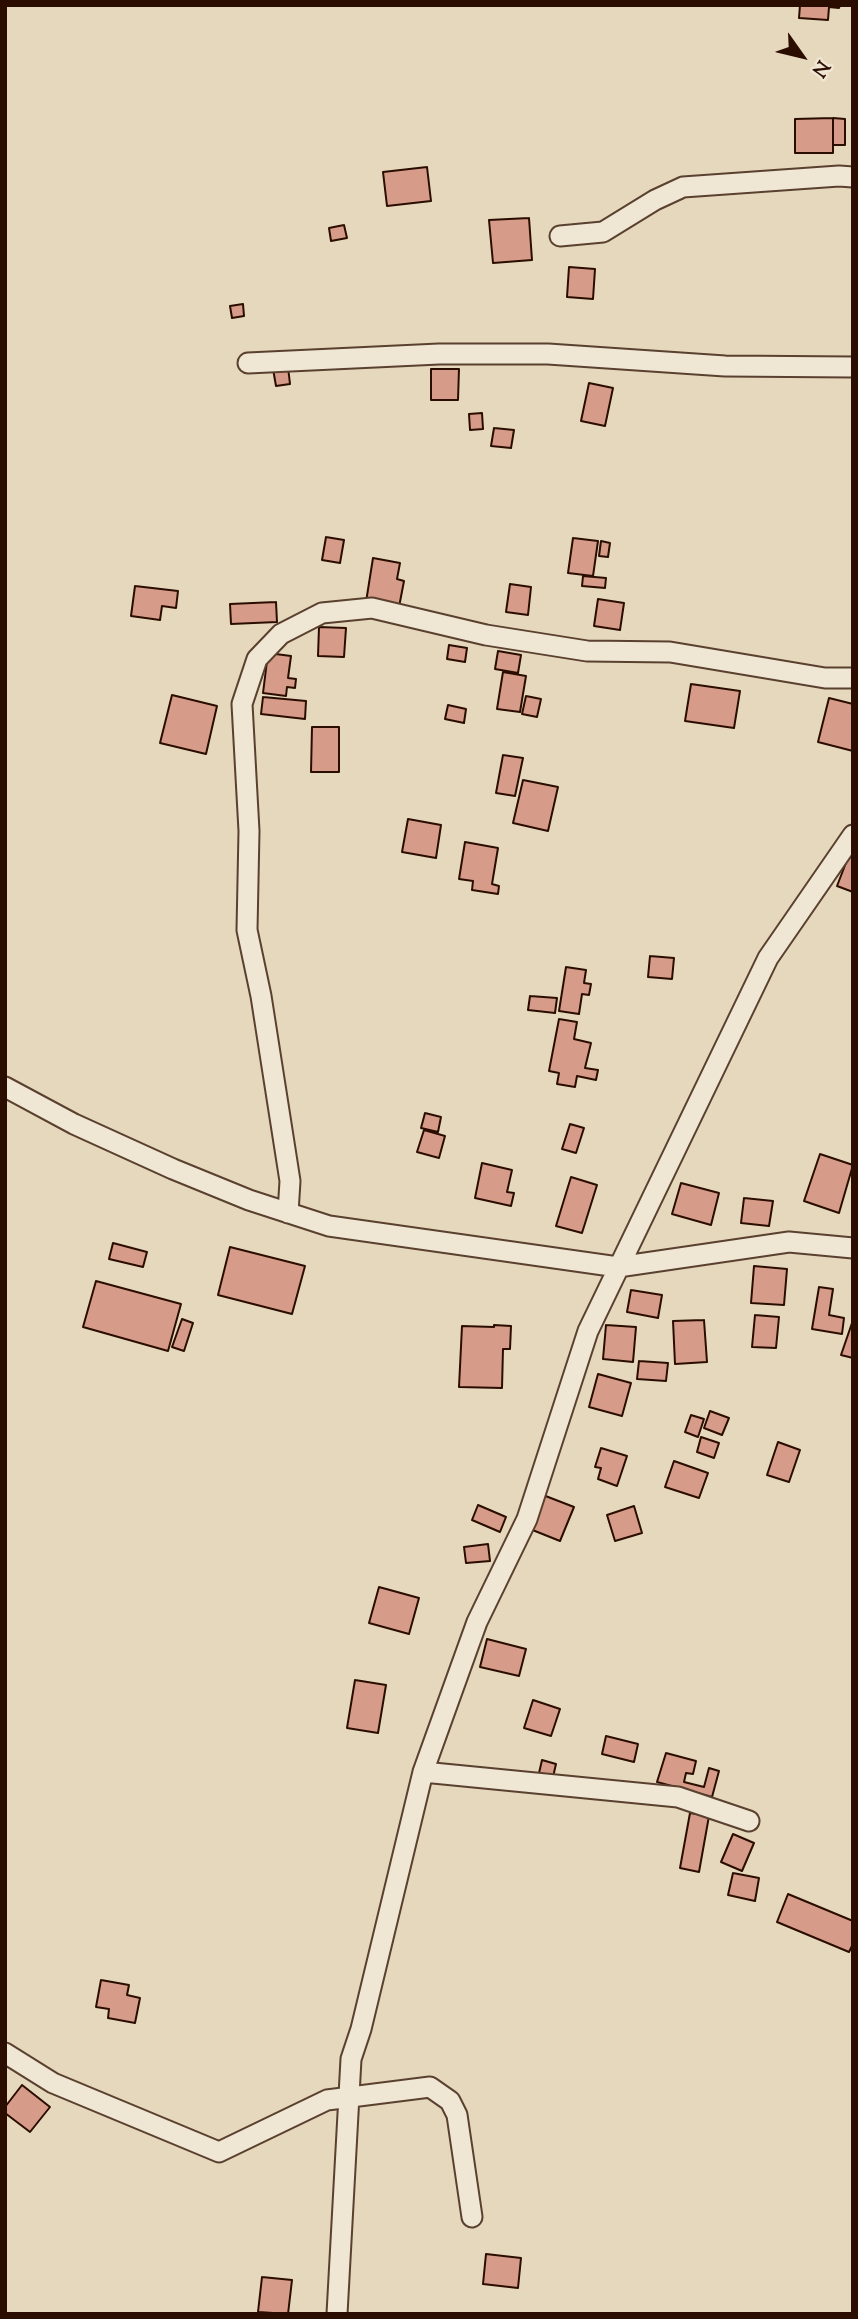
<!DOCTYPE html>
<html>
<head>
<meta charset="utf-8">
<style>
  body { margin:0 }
  #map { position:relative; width:858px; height:2319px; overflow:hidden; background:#e6d8bc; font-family:"Sorts Mill Goudy",serif }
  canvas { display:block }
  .frame { position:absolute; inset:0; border:7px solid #2b0d00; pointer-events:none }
  .north { position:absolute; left:767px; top:21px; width:70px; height:70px; -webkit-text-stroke:5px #efe6d3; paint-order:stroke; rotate:124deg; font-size:19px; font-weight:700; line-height:28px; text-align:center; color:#2b0d00 }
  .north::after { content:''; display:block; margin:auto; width:24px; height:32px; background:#2b0d00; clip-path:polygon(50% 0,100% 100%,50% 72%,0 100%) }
</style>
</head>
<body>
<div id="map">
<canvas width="858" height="2319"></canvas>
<div class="frame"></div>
<div class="north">N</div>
</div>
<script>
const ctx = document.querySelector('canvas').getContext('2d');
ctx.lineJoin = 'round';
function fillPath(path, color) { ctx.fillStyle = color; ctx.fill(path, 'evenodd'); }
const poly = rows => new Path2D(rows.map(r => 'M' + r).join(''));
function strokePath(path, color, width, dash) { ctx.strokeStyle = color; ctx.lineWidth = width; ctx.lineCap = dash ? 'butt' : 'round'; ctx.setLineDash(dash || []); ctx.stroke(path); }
const building = poly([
  [800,5,840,5,839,8,829,7,828,20,799,18,800,5],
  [833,118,833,153,795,153,795,119,833,118],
  [833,118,845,119,845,145,833,145,833,118],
  [427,167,431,201,387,206,383,172,427,167],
  [529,218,532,260,493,263,489,220,529,218],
  [344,225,347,238,331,241,329,228,344,225],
  [569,267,595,269,593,299,567,297,569,267],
  [243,304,244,316,232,318,230,306,243,304],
  [288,367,290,384,276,386,273,369,288,367],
  [431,369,459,369,458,400,431,400,431,369],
  [589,383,613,388,605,426,581,421,589,383],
  [482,413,483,429,470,430,469,414,482,413],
  [494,428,514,430,511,448,491,446,494,428],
  [326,537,344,540,340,563,322,560,326,537],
  [573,538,598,541,593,576,568,573,573,538],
  [601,541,610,543,608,557,599,556,601,541],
  [373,558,400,563,397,579,404,581,399,607,366,602,373,558],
  [583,576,606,578,605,588,582,586,583,576],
  [510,584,531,587,528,615,506,612,510,584],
  [135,586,178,591,176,608,162,606,160,620,131,616,135,586],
  [598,599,624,603,620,630,594,626,598,599],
  [276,602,277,622,231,624,230,604,276,602],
  [319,627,346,628,344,657,318,656,319,627],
  [449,645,467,648,465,662,447,659,449,645],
  [498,651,521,655,518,673,495,669,498,651],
  [268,653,291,656,288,678,296,679,295,688,287,687,286,696,263,693,268,653],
  [503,672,526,676,520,712,497,709,503,672],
  [691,684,740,691,734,728,685,721,691,684],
  [172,695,217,706,206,754,160,743,172,695],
  [526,696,541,699,537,717,522,714,526,696],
  [263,697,306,701,305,719,261,714,263,697],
  [829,698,853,704,853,751,818,742,829,698],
  [448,705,466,709,464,723,445,719,448,705],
  [312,727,339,727,339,772,311,772,312,727],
  [503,755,523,758,515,796,496,793,503,755],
  [523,780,558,787,548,831,513,823,523,780],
  [408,819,441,825,436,858,402,852,408,819],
  [465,842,498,848,492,884,499,886,498,894,472,890,473,881,459,879,465,842],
  [849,855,853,856,853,892,837,886,849,855],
  [650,956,674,958,672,979,648,977,650,956],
  [566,967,586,970,584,983,591,984,589,995,582,994,579,1014,559,1011,566,967],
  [530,996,557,998,555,1013,528,1010,530,996],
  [559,1019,577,1022,574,1039,591,1043,585,1068,598,1070,596,1080,577,1076,575,1087,557,1084,559,1073,549,1071,559,1019],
  [425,1113,441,1117,438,1132,421,1128,425,1113],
  [570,1124,584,1128,576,1153,562,1149,570,1124],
  [424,1130,445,1136,439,1158,417,1152,424,1130],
  [820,1154,853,1165,839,1213,804,1201,820,1154],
  [482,1163,512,1170,507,1192,514,1193,511,1206,475,1198,482,1163],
  [571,1177,597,1185,582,1233,556,1226,571,1177],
  [681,1183,719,1193,711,1225,672,1214,681,1183],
  [744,1198,773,1201,769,1226,741,1223,744,1198],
  [113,1243,147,1252,143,1267,109,1259,113,1243],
  [230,1247,305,1266,292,1314,218,1295,230,1247],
  [754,1266,787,1269,784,1305,751,1303,754,1266],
  [96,1281,181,1304,168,1351,83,1327,96,1281],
  [819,1287,833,1289,829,1315,844,1318,842,1334,812,1329,819,1287],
  [631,1290,662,1295,658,1318,627,1312,631,1290],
  [755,1315,779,1317,776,1348,752,1347,755,1315],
  [182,1319,193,1323,184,1351,172,1347,182,1319],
  [704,1320,707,1362,675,1364,673,1321,704,1320],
  [852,1323,853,1324,853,1358,841,1355,852,1323],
  [494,1325,511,1326,510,1349,503,1349,502,1388,459,1387,462,1326,494,1327,494,1325],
  [606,1325,636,1327,633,1362,603,1359,606,1325],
  [639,1361,668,1363,666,1381,637,1379,639,1361],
  [598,1374,631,1383,622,1416,589,1407,598,1374],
  [710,1411,729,1418,722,1435,704,1428,710,1411],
  [691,1415,704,1419,698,1437,685,1432,691,1415],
  [701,1437,719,1443,714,1458,697,1452,701,1437],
  [778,1442,800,1450,789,1482,767,1475,778,1442],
  [601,1448,627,1456,617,1486,598,1479,601,1468,595,1467,601,1448],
  [674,1461,708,1473,699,1498,665,1487,674,1461],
  [543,1495,574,1507,560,1541,530,1529,543,1495],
  [478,1505,506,1517,500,1532,472,1520,478,1505],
  [634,1506,642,1533,615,1541,607,1515,634,1506],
  [488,1544,490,1561,466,1563,464,1547,488,1544],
  [379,1587,419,1598,409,1634,369,1623,379,1587],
  [487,1639,526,1649,519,1676,480,1667,487,1639],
  [355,1680,386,1685,378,1733,347,1728,355,1680],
  [533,1700,560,1709,551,1736,524,1728,533,1700],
  [606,1736,638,1744,634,1762,602,1754,606,1736],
  [666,1753,696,1761,693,1774,686,1773,684,1782,704,1787,709,1768,719,1771,712,1797,657,1782,666,1753],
  [542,1760,556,1764,553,1777,539,1773,542,1760],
  [690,1813,709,1816,699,1872,680,1868,690,1813],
  [733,1834,754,1843,742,1871,721,1862,733,1834],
  [733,1873,759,1878,755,1901,728,1895,733,1873],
  [788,1894,853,1921,853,1944,849,1952,777,1922,788,1894],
  [101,1980,129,1985,127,1995,140,1998,135,2023,108,2018,109,2009,96,2007,101,1980],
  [22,2085,50,2107,30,2132,5,2113,5,2107,22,2085],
  [486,2254,521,2258,518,2288,483,2284,486,2254],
  [262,2277,292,2280,288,2314,258,2312,262,2277]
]);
const minor = poly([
  [560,236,603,232,655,200,683,187,839,176,853,177],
  [248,363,439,354,548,354,725,366,853,367],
  [5,1087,74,1124,173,1169,249,1200,329,1226,618,1267,789,1242,853,1248],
  [288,1213,290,1181,261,996,247,930,249,831,242,704,257,659,281,634,322,613,372,608,486,635,587,651,670,652,825,678,853,678],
  [423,1772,678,1797,749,1821],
  [5,2053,53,2083,219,2152,327,2100,430,2087,450,2101,457,2115,472,2217],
  [337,2314,351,2059,361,2029,423,1772,477,1622,527,1519,588,1331,768,958,853,835]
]);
fillPath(building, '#d69c89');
strokePath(building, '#2b0d00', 2);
strokePath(minor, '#5a402f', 23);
strokePath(minor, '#efe6d3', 19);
</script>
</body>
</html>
